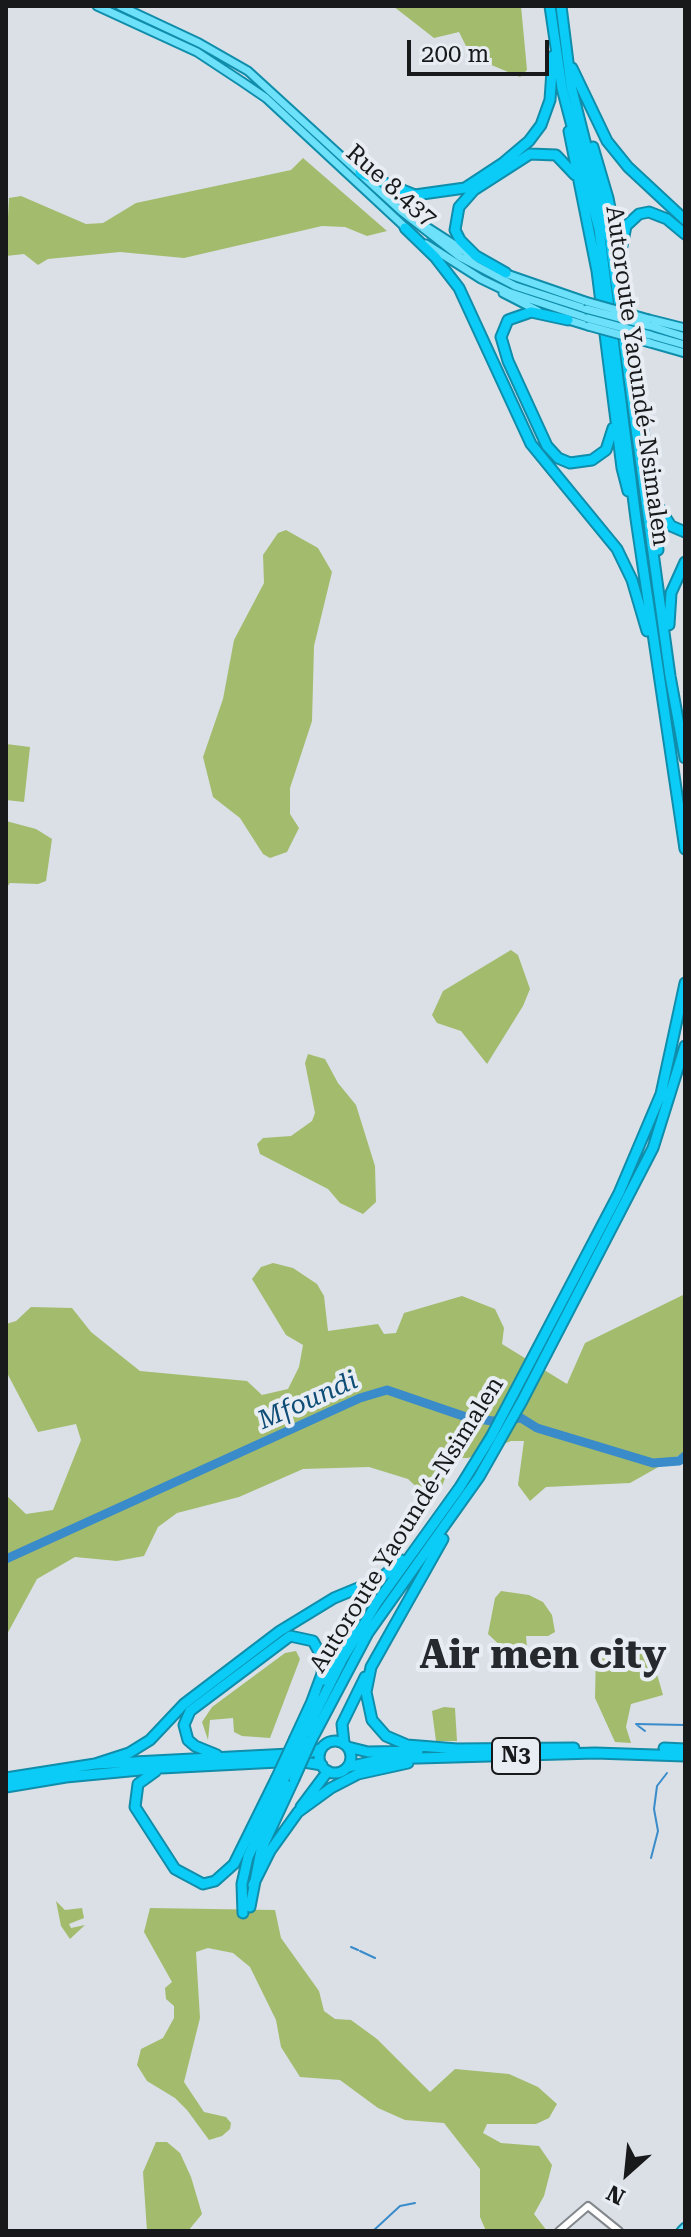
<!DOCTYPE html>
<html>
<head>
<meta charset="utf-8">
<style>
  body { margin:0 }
  #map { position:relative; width:691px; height:2237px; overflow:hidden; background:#dae0e6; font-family:"Roboto Serif",serif }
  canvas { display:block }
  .frame { position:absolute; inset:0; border:8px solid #17191b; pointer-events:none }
  .north { position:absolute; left:587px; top:2133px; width:80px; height:80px; -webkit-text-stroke:6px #e7edf3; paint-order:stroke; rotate:207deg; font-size:22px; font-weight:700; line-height:32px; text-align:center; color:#17191b }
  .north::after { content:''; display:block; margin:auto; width:28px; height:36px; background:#17191b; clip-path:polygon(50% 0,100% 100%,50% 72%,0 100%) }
  .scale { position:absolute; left:407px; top:40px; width:142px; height:36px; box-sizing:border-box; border:4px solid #17191b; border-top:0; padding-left:10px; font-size:24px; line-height:28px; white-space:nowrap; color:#17191b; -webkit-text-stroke:6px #e7edf3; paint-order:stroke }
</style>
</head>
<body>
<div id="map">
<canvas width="691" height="2237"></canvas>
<div class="frame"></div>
<div class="north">N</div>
<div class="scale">200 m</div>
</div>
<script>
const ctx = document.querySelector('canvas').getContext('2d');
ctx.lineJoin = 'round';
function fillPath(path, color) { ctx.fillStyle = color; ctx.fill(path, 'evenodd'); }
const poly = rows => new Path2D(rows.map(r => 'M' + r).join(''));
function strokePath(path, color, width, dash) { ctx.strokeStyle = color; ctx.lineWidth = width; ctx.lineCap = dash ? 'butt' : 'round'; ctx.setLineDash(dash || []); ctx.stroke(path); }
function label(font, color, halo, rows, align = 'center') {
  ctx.font = font + ' "Roboto Serif",serif'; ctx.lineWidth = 8; ctx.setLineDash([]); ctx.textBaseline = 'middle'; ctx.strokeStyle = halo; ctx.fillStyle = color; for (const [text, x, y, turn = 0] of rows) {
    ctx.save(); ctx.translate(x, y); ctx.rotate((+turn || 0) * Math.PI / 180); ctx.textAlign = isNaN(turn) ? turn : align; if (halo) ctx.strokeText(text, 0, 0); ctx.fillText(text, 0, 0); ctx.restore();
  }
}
const green = poly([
  [393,6,521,6,527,70,520,77,489,64,475,64,459,32,434,38],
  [303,158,387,231,367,236,345,227,322,226,184,258,120,252,48,259,38,265,24,254,6,256,9,198,21,196,86,224,103,223,136,203,291,170],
  [286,530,318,548,332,572,314,646,312,721,290,788,290,814,299,828,287,852,270,858,263,854,240,818,213,797,203,757,223,699,234,640,264,583,263,555,278,533],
  [6,744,30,747,24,802,6,800],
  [6,821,36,829,52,839,46,881,38,884,10,883,6,888],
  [511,950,518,955,530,989,523,1006,487,1064,461,1031,437,1023,432,1015,443,991],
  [308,1054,325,1059,338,1083,356,1105,375,1166,376,1202,363,1214,340,1203,328,1189,260,1154,257,1144,263,1138,291,1136,312,1121,315,1113,305,1063],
  [273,1263,293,1268,317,1284,324,1296,328,1331,378,1324,384,1334,396,1333,404,1313,462,1296,495,1309,504,1328,502,1344,567,1384,585,1343,685,1294,685,1452,630,1483,546,1487,530,1501,518,1485,524,1441,511,1441,468,1458,453,1458,442,1486,433,1496,426,1496,408,1479,369,1467,303,1469,239,1497,177,1513,158,1527,144,1556,117,1561,75,1557,37,1579,6,1636,6,1495,26,1514,53,1510,81,1440,76,1424,38,1432,6,1371,6,1324,16,1321,31,1307,72,1308,91,1332,140,1371,247,1381,262,1395,288,1389,299,1367,303,1345,286,1335,252,1279,261,1267],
  [501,1591,529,1595,543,1602,552,1615,555,1632,548,1636,526,1636,527,1648,506,1651,488,1634,495,1598],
  [296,1651,300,1659,270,1738,242,1736,234,1732,233,1718,210,1720,208,1740,202,1722,212,1707,285,1653],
  [651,1653,663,1695,631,1704,626,1727,631,1743,615,1742,595,1698,596,1654],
  [444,1707,455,1708,457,1741,436,1741,432,1711],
  [56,1901,65,1910,82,1908,84,1918,69,1924,71,1928,85,1925,70,1939,61,1926],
  [150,1908,275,1910,281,1938,319,1991,324,2011,335,2019,351,2020,377,2039,430,2092,455,2069,509,2074,538,2087,557,2104,549,2118,536,2124,487,2124,483,2133,501,2143,539,2146,552,2165,544,2196,534,2214,547,2231,486,2231,480,2217,480,2169,444,2123,405,2120,378,2108,340,2080,300,2077,281,2047,276,2020,250,1967,233,1953,208,1948,196,1952,200,2018,184,2082,204,2112,226,2117,231,2123,230,2129,222,2136,209,2140,187,2110,175,2098,147,2081,137,2065,141,2049,163,2038,174,2018,174,2006,166,1999,165,1988,172,1982,144,1932],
  [156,2142,167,2142,180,2153,191,2177,202,2214,188,2231,147,2231,143,2172]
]);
const stream = poly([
  [636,1724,685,1725],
  [637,1725,645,1731],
  [651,1858,658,1831,654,1809,657,1786,667,1773],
  [351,1947,358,1950],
  [360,1951,375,1958],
  [373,2231,400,2206,415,2203]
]);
const river = poly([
  [6,1559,360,1398,387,1390,469,1418,493,1421,521,1418,537,1428,653,1463,679,1461,685,1456]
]);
const minor = poly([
  [559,2231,588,2206,619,2231]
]);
const major = poly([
  [97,6,197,52,241,81,266,98,407,229],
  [120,6,199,43,248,71,401,211,460,257,515,286,586,309],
  [422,224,475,258],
  [426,244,481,279,508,292,587,318],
  [504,273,585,301],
  [503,293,538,311],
  [565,319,588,326],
  [649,319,685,328],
  [650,326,685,337],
  [650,335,685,345],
  [650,343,685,353],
  [681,2231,685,2227]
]);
const highway = poly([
  [550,6,562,88,599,229,636,519,685,849],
  [561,6,571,86,610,240,670,676,685,758],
  [572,68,607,141,628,167,685,220],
  [569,131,597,271,622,468,628,491],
  [593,147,608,198,625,284,658,550],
  [360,173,415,195,465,188,503,163,529,141,541,125,550,100,553,56],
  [405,228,435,257,459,288,531,444,617,549,632,580,647,631],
  [622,246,626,226,639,214,649,212,667,219,685,234],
  [506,273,476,256,460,240,455,230,459,207,474,190,530,154,556,155,575,175],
  [568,320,531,312,508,320,501,337,508,361,547,446,558,458,570,463,592,460,606,450,613,428],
  [658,506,671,526,685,532],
  [669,625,671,593,685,562],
  [443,1539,371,1667,366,1692,372,1720,386,1736,407,1745,457,1749],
  [323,1680,353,1631],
  [295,1738,314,1697],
  [303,1738,342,1660,378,1601,460,1487,491,1437,619,1193,661,1094,685,983],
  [312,1739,368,1633,479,1477,522,1401,653,1148,685,1046],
  '319 1757a16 16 0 1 1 32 0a16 16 0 1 1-32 0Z',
  [344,1743,342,1724,365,1677],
  [348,1747,368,1752,418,1751],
  [664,1748,685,1749],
  [452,1749,574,1748],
  [217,1755,195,1746,188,1740,184,1725,190,1711,290,1636,313,1641,322,1657,322,1674,312,1701],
  [95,1764,129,1753,150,1740,184,1704,280,1631,334,1598,380,1579,402,1560],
  [348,1767,383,1759,595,1753,685,1756],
  [156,1771,138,1784,135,1807,175,1869,203,1884,215,1881,234,1864,276,1779],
  [6,1778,95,1764,309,1753,322,1748],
  [6,1787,66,1777,161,1768,298,1761,322,1765],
  [301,1807,328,1771],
  [253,1885,270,1851,298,1812,331,1788,358,1774,408,1763],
  [250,1907,261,1850,294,1779],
  [243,1913,242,1884,248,1857,284,1779]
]);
const majorBridge = poly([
  [585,301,649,319],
  [586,309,650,326],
  [587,318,650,335],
  [588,326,650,343]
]);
const highwayBridge = poly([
  [276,1779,295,1738],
  [284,1779,303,1738],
  [294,1779,312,1739]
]);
const shields = [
  [516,1756,48]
];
const shieldNames = [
  ["N3",516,1756]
];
const streetNames = [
  ["Rue 8.437",391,186,41],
  ["Autoroute Yaoundé-Nsimalen",637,376,82],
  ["Autoroute Yaoundé-Nsimalen",407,1525,-58]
];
const waterNames = [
  ["Mfoundi",308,1401,-24]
];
const townNames = [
  ["Air men city",543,1656]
];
fillPath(green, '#a3bb6d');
strokePath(stream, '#398bca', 2);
strokePath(river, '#398bca', 9);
strokePath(minor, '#83888d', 10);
strokePath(major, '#0f8daa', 11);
strokePath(highway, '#0f8daa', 13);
strokePath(minor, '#fff', 6);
strokePath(major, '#6de0fa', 7);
strokePath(highway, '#0bccf7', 9);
strokePath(majorBridge, '#0f8daa', 11, []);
strokePath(highwayBridge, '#0f8daa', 13, []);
strokePath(majorBridge, '#6de0fa', 7);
strokePath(highwayBridge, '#0bccf7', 9);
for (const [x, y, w] of shields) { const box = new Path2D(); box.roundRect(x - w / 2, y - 18, w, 36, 6); ctx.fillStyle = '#e7edf3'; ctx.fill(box); strokePath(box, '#17191b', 2); }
label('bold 22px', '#17191b', null, shieldNames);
label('24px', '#17191b', '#e7edf3', streetNames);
label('italic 26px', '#0e4c76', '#e7edf3', waterNames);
label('bold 40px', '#262a2e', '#e7edf3', townNames);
</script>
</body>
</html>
